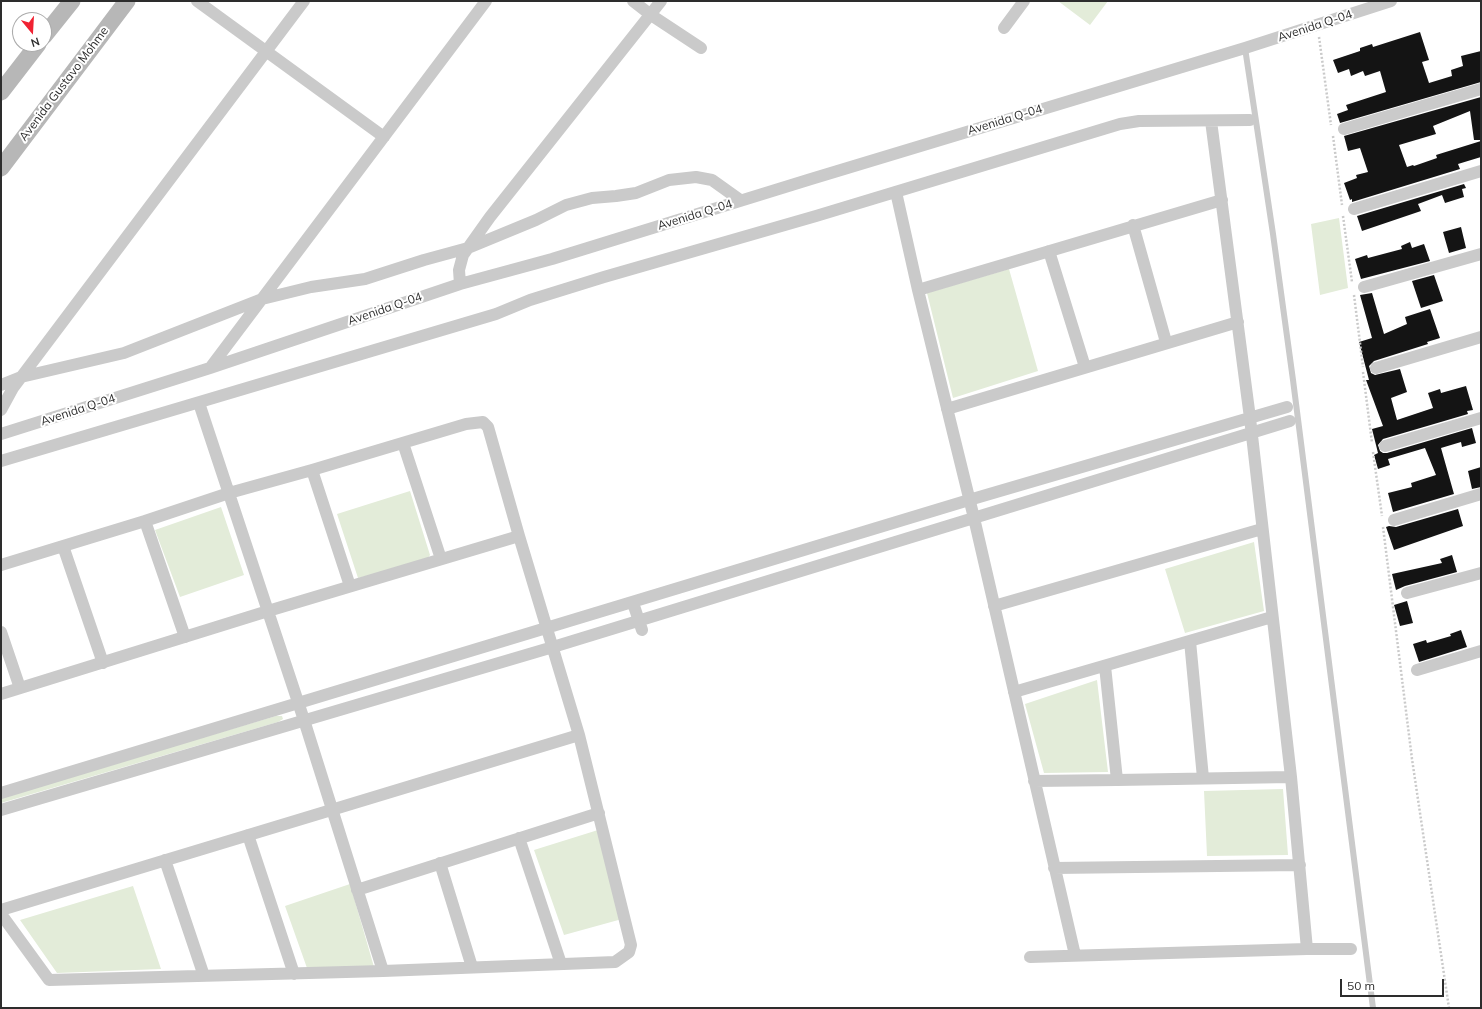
<!DOCTYPE html>
<html>
<head>
<meta charset="utf-8">
<style>
  body { margin:0 }
  #map { position:relative; width:1482px; height:1009px; overflow:hidden; background:#fff; font-family:Mulish,sans-serif }
  canvas { display:block }
  .frame { position:absolute; inset:0; border:2px solid #2d2d2d; pointer-events:none }
  .north { position:absolute; left:12px; top:12px; width:40px; height:40px; box-sizing:border-box; background:#fff; border:1px solid #ababab; border-radius:50%; rotate:162deg; font-size:11px; font-weight:700; line-height:16px; text-align:center; color:#2d2d2d }
  .north::after { content:''; display:block; margin:auto; width:14px; height:18px; background:#f02232; clip-path:polygon(50% 0,100% 100%,50% 72%,0 100%) }
  .scale { position:absolute; left:1340px; top:979px; width:104px; height:18px; box-sizing:border-box; border:2px solid #2d2d2d; border-top:0; padding-left:5px; font-size:12px; line-height:14px; white-space:nowrap; color:#2d2d2d; -webkit-text-stroke:3px #fff; paint-order:stroke }
</style>
</head>
<body>
<div id="map">
<canvas width="1482" height="1009"></canvas>
<div class="frame"></div>
<div class="north">N</div>
<div class="scale">50 m</div>
</div>
<script>
const ctx = document.querySelector('canvas').getContext('2d');
ctx.lineJoin = 'round';
function fillPath(path, color) { ctx.fillStyle = color; ctx.fill(path, 'evenodd'); }
const poly = rows => new Path2D(rows.map(r => 'M' + r).join(''));
function strokePath(path, color, width, dash) { ctx.strokeStyle = color; ctx.lineWidth = width; ctx.lineCap = dash ? 'butt' : 'round'; ctx.setLineDash(dash || []); ctx.stroke(path); }
function label(font, color, halo, rows, align = 'center') {
  ctx.font = font + ' Mulish,sans-serif'; ctx.lineWidth = 4; ctx.setLineDash([]); ctx.textBaseline = 'middle'; ctx.strokeStyle = halo; ctx.fillStyle = color; for (const [text, x, y, turn = 0] of rows) {
    ctx.save(); ctx.translate(x, y); ctx.rotate((+turn || 0) * Math.PI / 180); ctx.textAlign = isNaN(turn) ? turn : align; if (halo) ctx.strokeText(text, 0, 0); ctx.fillText(text, 0, 0); ctx.restore();
  }
}
const green = poly([
  [1058,1,1108,1,1090,25],
  [1339,218,1348,288,1320,295,1311,224],
  [1009,269,1038,371,953,398,927,293],
  [410,491,430,555,426,561,358,578,337,514],
  [221,507,244,575,180,597,155,530],
  [1254,542,1264,611,1185,633,1165,569],
  [1097,680,1108,772,1044,773,1025,704],
  [276,716,282,716,283,719,278,722,1,803,1,797],
  [1283,789,1288,855,1207,856,1204,791],
  [598,830,622,919,564,935,534,850],
  [350,884,374,967,307,968,285,906],
  [133,886,161,969,57,973,20,920]
]);
const building = poly([
  [1420,32,1429,60,1422,62,1429,83,1452,76,1451,70,1463,66,1461,56,1481,51,1481,82,1340,123,1337,114,1348,110,1346,105,1386,92,1380,71,1365,76,1363,71,1351,76,1349,69,1338,73,1333,60,1360,51,1360,48,1372,44,1373,47],
  [1481,97,1481,140,1474,140,1470,111,1433,126,1436,134,1399,145,1407,167,1413,165,1414,166,1437,158,1436,155,1481,141,1481,157,1458,164,1460,169,1352,202,1352,199,1350,200,1344,183,1357,178,1356,175,1368,172,1360,148,1348,151,1344,136],
  [1464,184,1466,188,1462,189,1464,197,1445,203,1442,195,1418,204,1421,211,1362,231,1357,216],
  [1461,227,1466,248,1449,253,1443,232],
  [1410,242,1412,248,1424,244,1430,261,1361,279,1355,259,1367,255,1368,258,1402,249,1401,246],
  [1434,275,1443,301,1421,308,1412,281],
  [1372,293,1384,334,1407,324,1405,317,1430,309,1440,338,1427,342,1428,344,1374,361,1369,366,1371,373,1375,375,1400,369,1407,392,1391,398,1397,420,1433,408,1428,393,1440,389,1441,393,1466,386,1473,410,1467,411,1468,414,1383,439,1378,445,1380,451,1383,453,1387,453,1472,428,1476,443,1462,447,1461,442,1441,448,1454,494,1393,512,1388,493,1412,487,1411,483,1436,475,1425,448,1388,459,1390,465,1378,469,1374,455,1378,453,1372,429,1383,426,1366,380,1369,380,1359,342,1372,338,1360,295],
  [1481,467,1481,487,1472,489,1468,471],
  [1458,509,1463,526,1394,550,1386,527,1389,526,1396,527],
  [1452,555,1457,572,1405,586,1396,590,1392,574,1442,563,1440,559],
  [1407,601,1413,623,1400,626,1394,605],
  [1461,630,1467,647,1419,662,1413,644,1426,640,1427,643,1451,636,1450,634]
]);
const path = poly([
  [1319,37,1331,125],
  [1333,136,1342,205],
  [1343,216,1352,282],
  [1354,295,1363,367],
  [1363,372,1372,443],
  [1373,452,1382,516],
  [1383,527,1412,759,1449,1008]
]);
const lane = poly([
  [1245,48,1273,234,1293,380,1373,1008]
]);
const street = poly([
  [197,1,384,137],
  [633,1,651,15,701,48],
  [1004,28,1024,1],
  [1211,121,1250,418,1291,777,1307,949],
  [1344,129,1481,89],
  [896,192,918,290,974,518,1075,955],
  [1354,209,1481,171],
  [1133,225,1166,342],
  [1049,251,1085,367],
  [460,284,459,270,463,255,490,217,661,1],
  [1364,287,1481,254],
  [918,290,1222,200],
  [210,368,486,1],
  [1376,368,1481,337],
  [1,385,21,377,124,353,262,299,311,287,365,279,424,260,468,248,536,220,566,205,592,198,616,196,636,193,669,180,696,177,712,180,740,200],
  [199,403,304,720,383,971],
  [947,409,1238,322],
  [1,410,13,388,304,1],
  [1,434,210,368,460,284,552,259,811,179,1245,48,1391,1],
  [403,443,441,559],
  [1385,446,1481,418],
  [1,461,496,314,530,300,604,277,816,216,1120,124,1139,121,1250,120],
  [312,470,350,586],
  [1394,520,1481,494],
  [145,521,185,637],
  [63,546,103,663],
  [1,565,145,521,229,493,312,470,466,424,483,422,488,427,490,434,519,536,579,735,631,945,629,952,615,962,383,971,49,980,1,914],
  [1407,593,1481,573],
  [633,603,642,630],
  [994,606,1262,529],
  [1,632,20,688],
  [1190,641,1203,778],
  [1105,666,1117,780],
  [1417,670,1481,651],
  [1014,692,1272,617],
  [1,694,268,611,519,536],
  [1034,781,1117,780,1291,777],
  [1,793,969,500,1287,407],
  [1,810,553,647,1290,421],
  [248,835,294,974],
  [519,838,561,964],
  [165,860,204,976],
  [440,863,472,967],
  [1054,868,1300,865],
  [357,890,599,813],
  [1,910,579,735],
  [1030,957,1307,949,1351,949]
]);
const secondary = poly([
  [44,36,72,1],
  [1,92,38,44],
  [1,168,127,1]
]);
const streetNames = [
  ["Avenida Q-04",1315,26,-18],
  ["Avenida Gustavo Mohme",64,84,-53],
  ["Avenida Q-04",1005,120,-17],
  ["Avenida Q-04",695,215,-17],
  ["Avenida Q-04",385,309,-19],
  ["Avenida Q-04",78,410,-18]
];
fillPath(green, '#e3ecd9');
fillPath(building, '#141414');
strokePath(path, '#cacaca', 2.5, [2, 2]);
strokePath(lane, '#cacaca', 6);
strokePath(street, '#cacaca', 12);
strokePath(secondary, '#b7b7b7', 17);
label('12px', '#2d2d2d', '#fff', streetNames);
</script>
</body>
</html>
